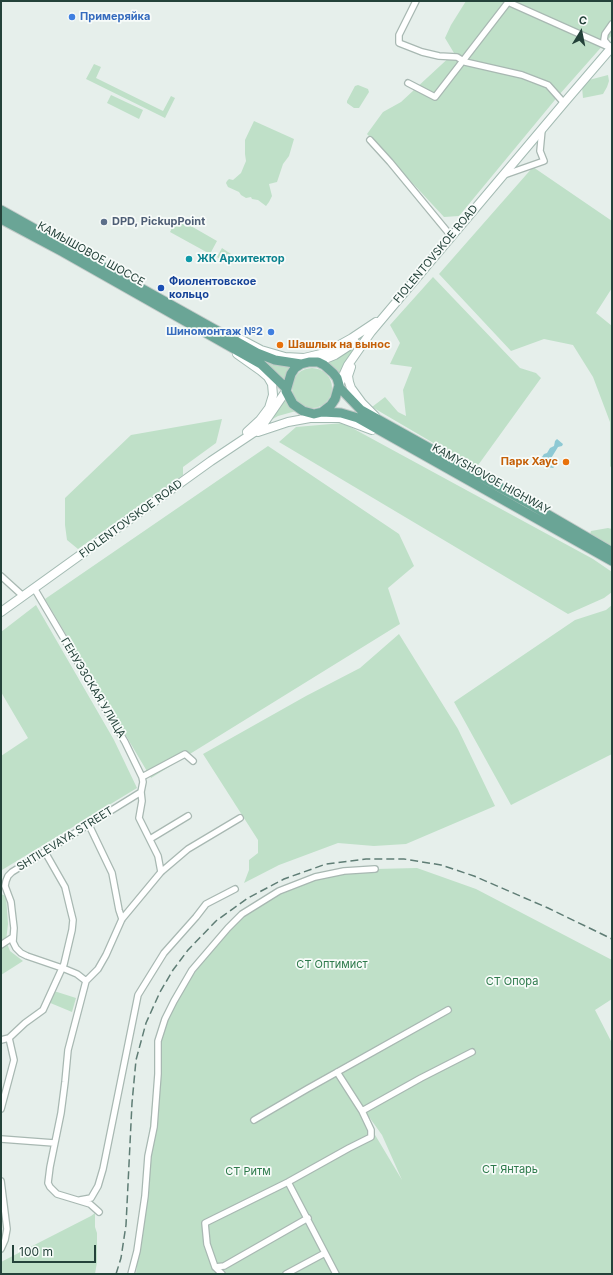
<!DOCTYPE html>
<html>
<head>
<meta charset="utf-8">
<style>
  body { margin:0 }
  #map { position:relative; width:613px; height:1275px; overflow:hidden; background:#e6efeb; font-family:Inter,sans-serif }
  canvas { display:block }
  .frame { position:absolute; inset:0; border:2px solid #24423a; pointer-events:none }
  .north { position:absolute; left:561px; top:12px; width:40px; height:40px; -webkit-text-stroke:3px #f7fbf9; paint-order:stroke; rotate:10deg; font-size:11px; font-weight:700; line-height:16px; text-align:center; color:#24423a }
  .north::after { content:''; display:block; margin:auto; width:14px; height:18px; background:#24423a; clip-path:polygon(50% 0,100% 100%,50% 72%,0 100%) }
  .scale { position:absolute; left:12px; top:1245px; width:84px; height:18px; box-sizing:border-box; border:2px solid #24423a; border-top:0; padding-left:5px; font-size:12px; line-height:14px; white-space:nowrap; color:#24423a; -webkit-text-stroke:3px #f7fbf9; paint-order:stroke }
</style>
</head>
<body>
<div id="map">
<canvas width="613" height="1275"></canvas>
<div class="frame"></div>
<div class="north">С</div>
<div class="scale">100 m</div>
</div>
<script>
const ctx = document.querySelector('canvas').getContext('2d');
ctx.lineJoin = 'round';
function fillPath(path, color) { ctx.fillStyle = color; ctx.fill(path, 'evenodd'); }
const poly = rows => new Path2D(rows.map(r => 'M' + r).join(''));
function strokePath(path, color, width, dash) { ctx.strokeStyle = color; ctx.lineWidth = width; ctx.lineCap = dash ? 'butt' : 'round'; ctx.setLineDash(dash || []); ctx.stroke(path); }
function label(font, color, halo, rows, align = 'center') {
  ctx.font = font + ' Inter,sans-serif'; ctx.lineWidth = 3.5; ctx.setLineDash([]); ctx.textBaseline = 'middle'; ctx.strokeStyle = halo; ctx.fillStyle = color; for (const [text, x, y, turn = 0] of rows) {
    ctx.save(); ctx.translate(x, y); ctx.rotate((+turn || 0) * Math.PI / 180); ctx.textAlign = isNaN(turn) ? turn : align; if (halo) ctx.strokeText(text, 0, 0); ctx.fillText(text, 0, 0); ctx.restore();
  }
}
const green = poly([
  [466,1,612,1,612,35,559,95,459,216,444,217,367,134,383,112,401,102,454,53,445,38,451,25],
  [94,64,101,67,96,78,163,111,171,96,175,98,165,118,86,79],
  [608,75,609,81,607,87,603,94,583,98,582,87,585,81],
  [358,85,368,89,369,92,359,108,354,108,347,103,347,101,355,86],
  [111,95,143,110,139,119,107,103],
  [254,121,294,139,289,156,283,164,277,182,269,184,272,196,269,202,266,206,258,200,252,199,251,197,246,198,241,195,239,192,228,187,226,183,227,181,229,179,233,180,241,173,246,161,245,154,245,140],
  [533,167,612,221,612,288,596,313,612,326,612,469,610,466,610,422,593,377,573,345,544,339,511,351,439,274],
  [177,218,217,241,210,254,170,232],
  [222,248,237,258,234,263,230,265,217,257],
  [433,277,520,368,536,373,541,378,476,468,372,407,385,397,398,412,406,416,403,390,412,367,390,364,400,343,390,325],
  [361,341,340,379,325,362,335,358],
  [263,360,293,366,284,382],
  '292 388a20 20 0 1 1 40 0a20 20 0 1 1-40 0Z',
  [284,397,296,411,278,416,271,420,269,419],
  [222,419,216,443,183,467,183,475,78,549,67,540,65,525,65,498,131,435],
  [343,423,593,559,612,572,612,592,604,598,568,614,279,442,296,427],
  [268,446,399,534,414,566,388,588,400,624,151,778,45,599],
  [608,528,612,529,612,547,590,534,591,531],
  [36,605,114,740,137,788,2,870,1,874,1,756,28,738,1,692,1,632],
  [612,605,612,754,511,805,454,702,575,620,606,610],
  [399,634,458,729,495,806,406,844,374,846,338,843,279,865,244,883,249,870,249,860,258,853,258,840,203,754,306,696,360,668],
  [417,868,476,889,612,960,612,999,595,1010,612,1043,612,1274,136,1274,158,1041,174,1001,221,937,242,914,279,891,315,877,375,869],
  [341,1078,382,1135,402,1180],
  [1,894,6,896,8,924,6,941,10,951,23,961,1,975],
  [54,991,76,998,72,1012,48,1002],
  [95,1213,95,1227,97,1233,97,1262,95,1274,1,1274,1,1262,91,1216]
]);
const water = poly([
  [557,439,563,444,562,446,558,447,550,460,556,465,553,468,547,467,542,457,544,454,547,453,550,448,554,446,555,441]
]);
const street = poly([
  [416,1,399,35,399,43,422,52,439,56,457,57,465,62,522,75,548,85,564,103],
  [508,2,611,48],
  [609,46,604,40,605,34,612,24],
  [408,83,435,97,509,1],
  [370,140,390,162,451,236],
  [504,175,544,161,540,151,542,130],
  [1,576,23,596],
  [34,588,125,742,142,777,143,782,141,792,142,801,139,818,158,856,161,872],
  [142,777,185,754,193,761],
  [89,825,112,873,119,910,122,919],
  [150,839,188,816],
  [1,945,13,937],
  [86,981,77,974,65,969,27,956,21,953,16,948,13,942,14,928,12,911,11,902,5,886,6,881,8,876,12,872,141,792],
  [1,1040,9,1038,25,1023,43,1010,64,964,72,930,73,920,71,912,65,887,45,852],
  [1,1109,14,1060,9,1038],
  [362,1111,421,1078,472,1052],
  [254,1120,307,1089,448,1010],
  [1,1139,54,1143],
  [1,1181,7,1229,5,1240,1,1249],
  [288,1182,336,1274],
  [80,1200,91,1198,98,1186,103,1169,138,995,164,953,196,917,206,904,235,889],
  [99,1212,90,1204,57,1194,50,1187,48,1183,50,1167,61,1113,65,1082,68,1050,86,981,98,969,106,955,122,919,161,872,188,849,240,818],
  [215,1267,224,1266,308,1218],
  [131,1274,137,1251,145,1196,148,1156,154,1127,158,1074,158,1041,165,1019,174,1001,192,970,228,928,242,914,279,891,315,877,344,871,375,869],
  [222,1274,215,1267,207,1244,205,1223,288,1182,349,1148,371,1137,371,1130,362,1111,337,1072],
  [286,1274,325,1253]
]);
const secondary = poly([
  [242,340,261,350,285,357,304,358,325,353,352,338,376,322],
  [237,354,261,371,268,377,272,384,273,395,269,408,260,420,247,432],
  [318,362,335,355,355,342],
  [351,367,348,376,349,382,351,388,362,403,375,416],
  [339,385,348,365,371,332,564,103,612,47],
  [258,432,288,422,310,418,340,418,372,430],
  [1,612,211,461,253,433,262,426,286,391]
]);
const primary = poly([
  [1,210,257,353,275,360,301,364,309,362,318,362,324,365,333,373,337,378,339,385,335,399,331,405,322,412,314,414,303,411,293,404,286,391,291,374,295,368,301,364],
  [1,219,63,252,261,364,286,388],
  [339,387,361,410,528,503,612,552],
  [322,412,341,413,358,418,612,561]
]);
const rail = poly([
  [116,1274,121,1258,126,1225,132,1103,136,1060,146,1023,160,992,173,970,188,950,216,921,248,898,284,879,326,864,366,859,404,859,441,865,474,876,548,908,612,939]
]);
const markers = [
  [72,17,4,"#3f7fe0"],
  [104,222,4,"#5c6f8a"],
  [189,259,4,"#0f9aa8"],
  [161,288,4,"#1a4fb4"],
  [271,332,4,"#3f7fe0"],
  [280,345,4,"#e8710a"],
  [566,462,4,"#e8710a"]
];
const shopNames = [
  ["Примеряйка",80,17],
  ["Шиномонтаж №2",263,332,"right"]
];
const serviceNames = [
  ["DPD, PickupPoint",112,222]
];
const streetNames = [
  ["КАМЫШОВОЕ ШОССЕ",91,254,29],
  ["FIOLENTOVSKOE ROAD",436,254,-50],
  ["KAMYSHOVOE HIGHWAY",491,479,29],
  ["FIOLENTOVSKOE ROAD",131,519,-36],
  ["ГЕНУЭЗСКАЯ УЛИЦА",93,688,59],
  ["SHTILEVAYA STREET",65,839,-32]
];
const cultureNames = [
  ["ЖК Архитектор",197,259]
];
const transitNames = [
  ["Фиолентовское",169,282],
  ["кольцо",169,295]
];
const foodNames = [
  ["Шашлык на вынос",288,345],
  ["Парк Хаус",558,462,"right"]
];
const parkNames = [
  ["СТ Оптимист",332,965],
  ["СТ Опора",512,982],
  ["СТ Янтарь",510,1170],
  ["СТ Ритм",248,1172]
];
fillPath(green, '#bfe0c8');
fillPath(water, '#8ec9d4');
strokePath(street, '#a8b8b2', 8);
strokePath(secondary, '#a4bbb3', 10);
strokePath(primary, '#c2cac8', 11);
strokePath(street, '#fff', 5.5);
strokePath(secondary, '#fff', 8);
strokePath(primary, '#6aa596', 9);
strokePath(rail, '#5f7d75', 1.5, [8, 4]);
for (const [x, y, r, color] of markers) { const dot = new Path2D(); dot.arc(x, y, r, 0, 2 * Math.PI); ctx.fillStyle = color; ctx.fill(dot); strokePath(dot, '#f7fbf9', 1.5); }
label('bold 11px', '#366cbe', '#f7fbf9', shopNames, 'left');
label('bold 11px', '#4e5e75', '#f7fbf9', serviceNames, 'left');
label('11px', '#24423a', '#f7fbf9', streetNames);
label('bold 11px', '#0d838f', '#f7fbf9', cultureNames, 'left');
label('bold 11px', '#164399', '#f7fbf9', transitNames, 'left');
label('bold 11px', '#c56008', '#f7fbf9', foodNames, 'left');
label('11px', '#2d7a4b', '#f7fbf9', parkNames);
</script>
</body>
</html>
